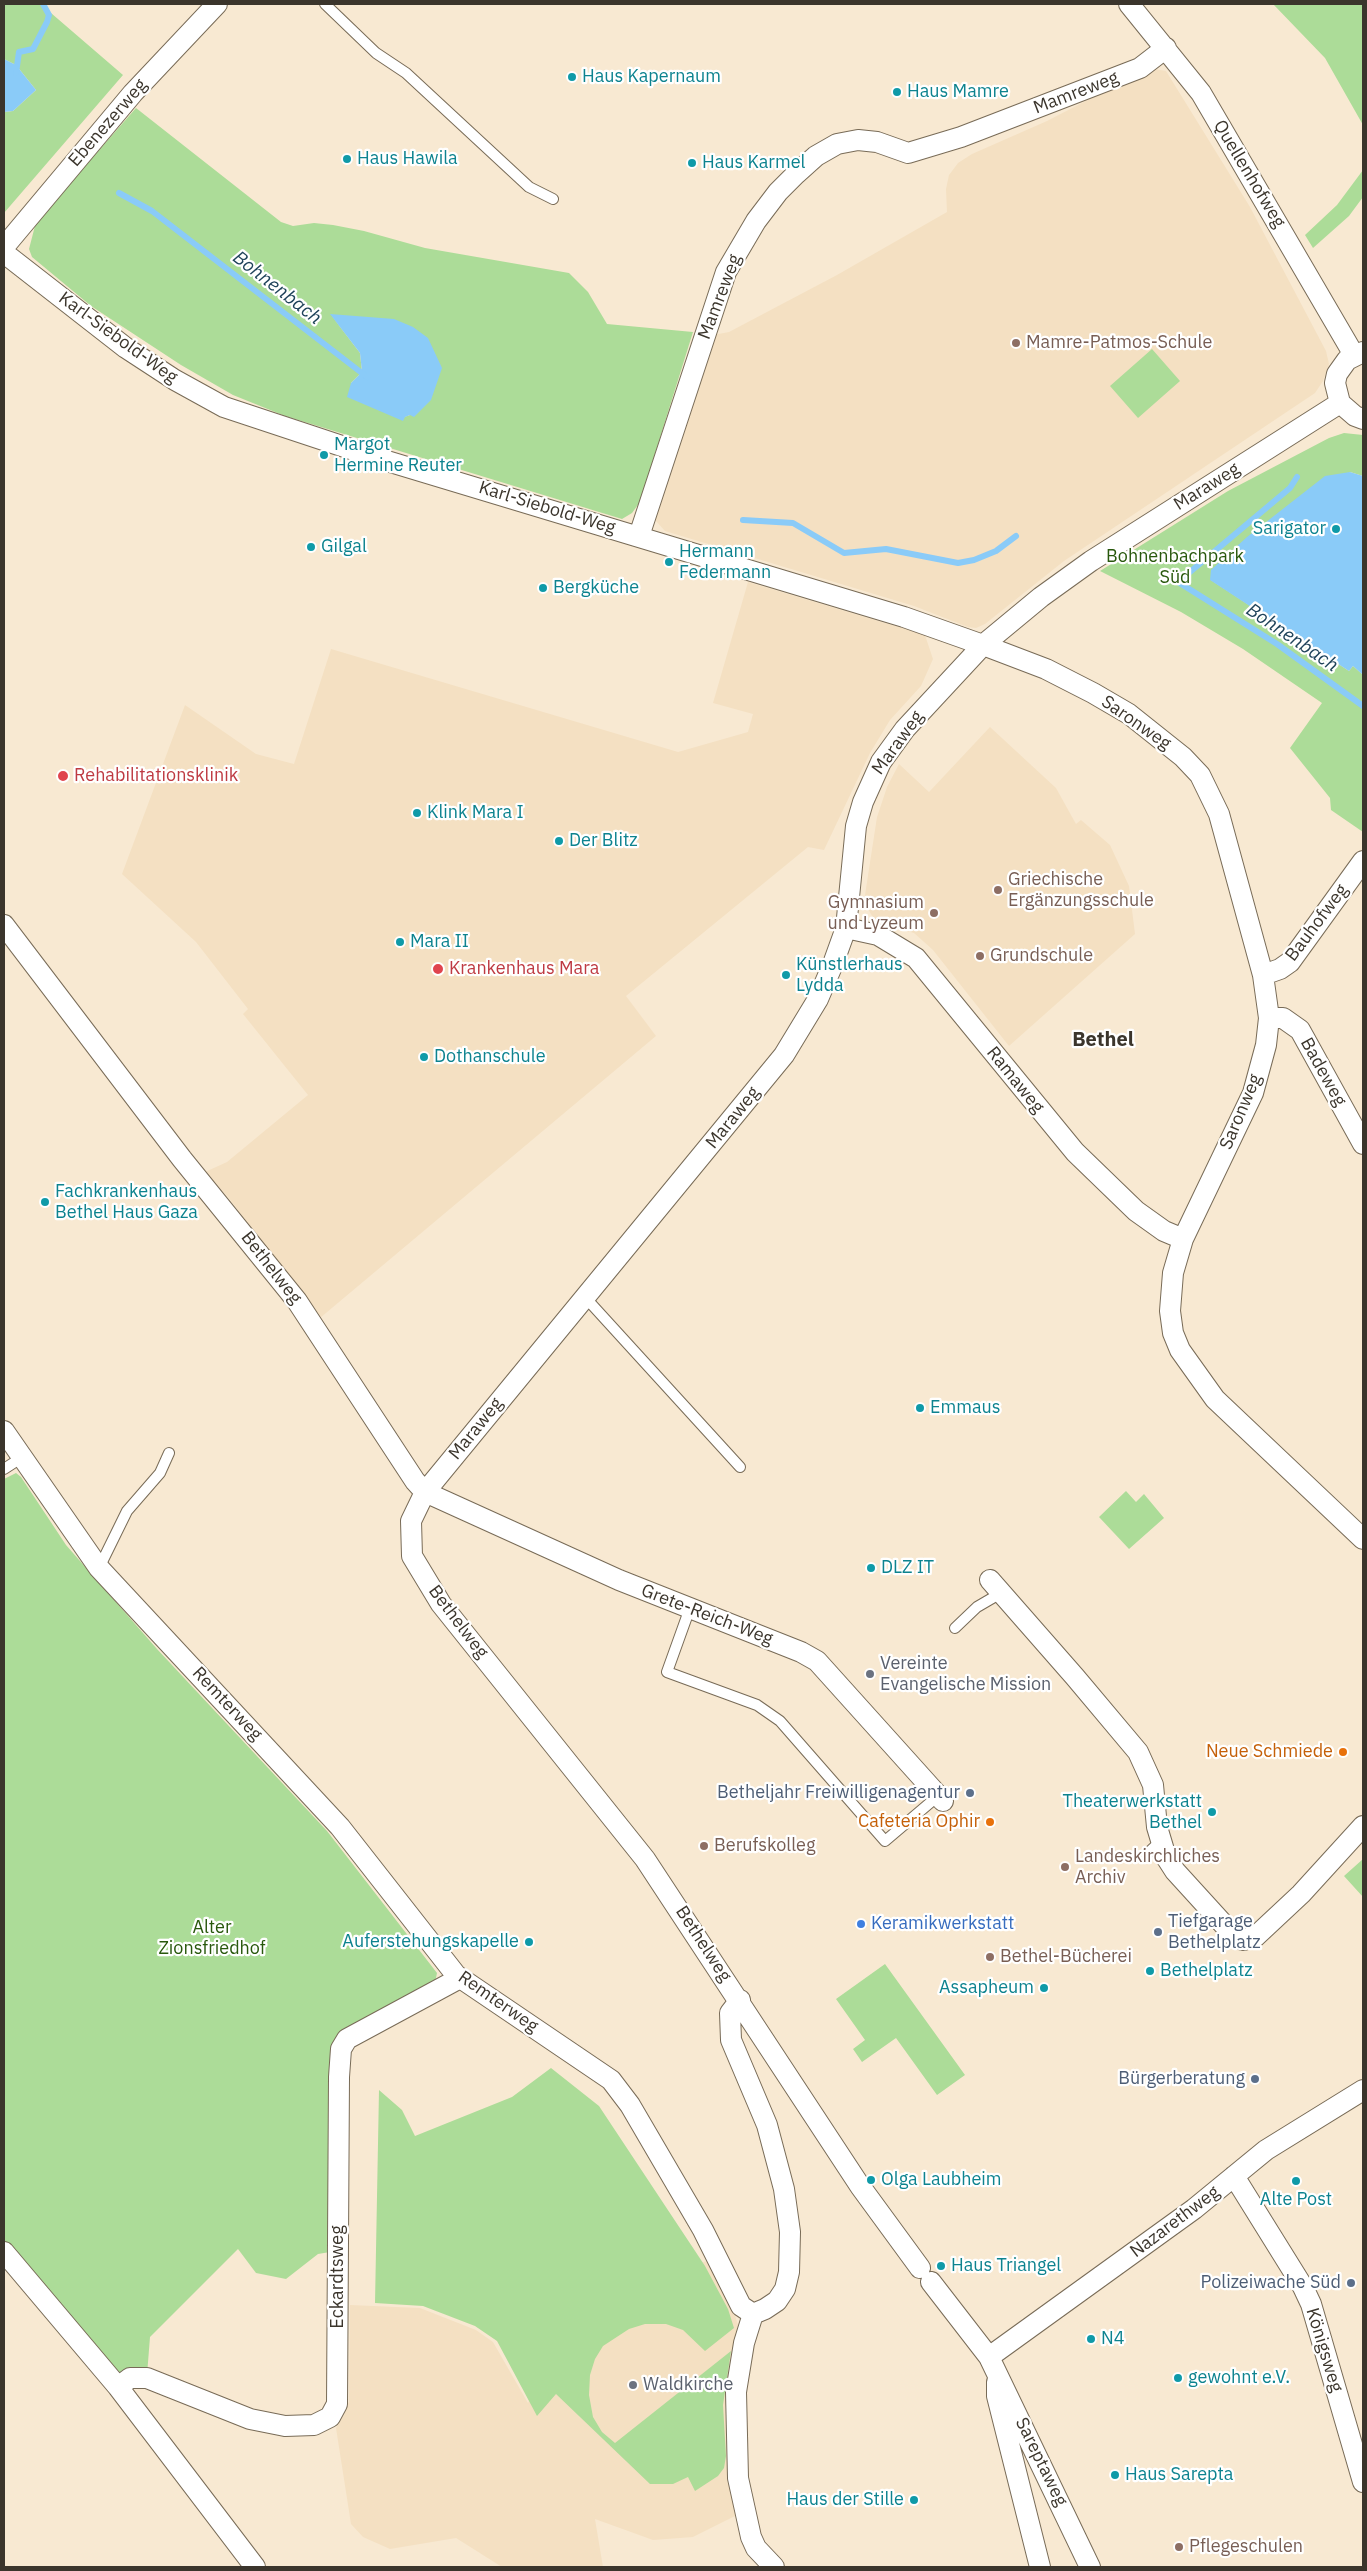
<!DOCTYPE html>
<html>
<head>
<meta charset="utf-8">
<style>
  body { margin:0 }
  #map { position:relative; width:1367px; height:2571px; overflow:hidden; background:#f8e9d2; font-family:"IBM Plex Sans",sans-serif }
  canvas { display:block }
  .frame { position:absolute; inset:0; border:5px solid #3b352c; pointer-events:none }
</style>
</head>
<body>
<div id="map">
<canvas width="1367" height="2571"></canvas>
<div class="frame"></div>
</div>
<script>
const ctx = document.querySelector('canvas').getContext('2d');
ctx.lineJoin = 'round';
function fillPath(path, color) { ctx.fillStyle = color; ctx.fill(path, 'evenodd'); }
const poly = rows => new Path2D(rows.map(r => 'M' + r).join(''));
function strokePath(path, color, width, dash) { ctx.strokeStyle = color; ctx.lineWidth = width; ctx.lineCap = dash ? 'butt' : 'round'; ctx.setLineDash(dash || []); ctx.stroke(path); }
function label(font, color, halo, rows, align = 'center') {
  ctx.font = font + ' "IBM Plex Sans",sans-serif'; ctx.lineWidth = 4.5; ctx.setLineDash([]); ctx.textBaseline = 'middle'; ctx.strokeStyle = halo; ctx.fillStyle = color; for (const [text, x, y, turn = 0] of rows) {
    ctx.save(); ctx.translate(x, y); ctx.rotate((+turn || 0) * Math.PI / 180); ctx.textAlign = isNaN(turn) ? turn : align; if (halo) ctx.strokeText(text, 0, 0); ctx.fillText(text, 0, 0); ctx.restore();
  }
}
const built = poly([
  [1154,69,1166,71,1250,207,1326,351,1329,364,1323,381,1315,393,1064,561,985,624,976,628,968,627,914,606,665,531,655,520,657,505,713,335,729,332,837,275,947,212,946,189,949,175,958,163,972,154,1047,121,1140,73],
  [748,582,925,635,933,659,921,686,890,720,870,753,824,850,808,847,626,996,656,1036,320,1318,228,1197,205,1172,227,1162,308,1095,243,1014,248,1009,196,942,122,874,185,705,256,754,294,764,331,649,678,752,748,732,753,714,713,703],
  [990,727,1056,788,1076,824,1081,820,1110,845,1129,886,1135,934,1009,1046,933,950,914,933,880,923,872,916,867,907,865,895,877,817,887,787,899,764,929,792],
  [707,2261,732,2306,738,2325,725,2408,735,2516,693,2537,653,2540,595,2519,603,2567,502,2567,456,2538,390,2549,363,2537,351,2524,336,2428,344,2415,349,2401,350,2305,420,2308,476,2330,493,2342,528,2403,564,2329,612,2291]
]);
const green = poly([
  [4,4,43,4,44,7,123,75,4,213,4,112,13,111,36,90,16,65,4,59],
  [1273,4,1363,4,1363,125,1325,58],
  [136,108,281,222,293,226,314,223,333,225,364,231,425,248,569,273,588,292,607,324,693,332,640,502,632,513,622,519,285,416,233,395,181,365,91,306,32,257,29,249,36,222],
  [331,315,410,415,404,417,351,383,362,372,360,353],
  [1363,170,1363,197,1349,216,1313,248,1305,235,1337,205],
  [1152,349,1180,381,1138,418,1110,386],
  [1344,433,1363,435,1363,476,1350,472,1211,580,1349,671,1353,666,1363,675,1363,832,1331,810,1330,798,1290,748,1322,703,1243,649,1181,612,1100,571,1228,491,1329,438],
  [16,1473,21,1477,66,1545,157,1649,327,1831,437,1973,435,1983,337,2035,334,2047,330,2252,318,2254,286,2279,256,2273,238,2249,150,2337,147,2375,119,2384,4,2245,4,1479],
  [1126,1491,1136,1502,1144,1494,1164,1518,1129,1549,1099,1517],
  [1363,1859,1363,1897,1344,1876],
  [885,1964,965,2075,937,2095,896,2038,862,2062,853,2049,865,2040,836,1999],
  [551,2068,599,2106,705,2266,728,2309,734,2328,705,2351,683,2330,666,2324,645,2324,629,2329,603,2346,595,2359,590,2375,589,2395,593,2417,602,2432,615,2443,731,2351,723,2405,726,2456,724,2468,718,2476,695,2491,688,2477,673,2484,650,2484,556,2394,537,2416,497,2341,475,2326,423,2306,375,2303,379,2090,402,2110,415,2136,512,2097]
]);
const water = poly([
  [4,59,16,65,36,90,13,111,4,112],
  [330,314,394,319,413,327,428,338,442,368,431,400,414,417,410,415,405,417,403,421,347,397,351,383,362,372,360,353],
  [1350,472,1363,476,1363,675,1353,666,1349,671,1210,580,1211,570,1247,537,1325,476]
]);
const stream = poly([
  [16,73,19,52,33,49,47,22,49,15,43,4],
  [119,193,152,211,367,377],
  [1297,477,1290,488,1178,582,1277,644,1363,706],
  [743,520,793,523,844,553,886,549,958,563,974,560,996,551,1016,536]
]);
const service = poly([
  [325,4,376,53,406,73,529,187,553,199],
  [584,1296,740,1467],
  [4,1469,21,1458],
  [99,1568,127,1511,160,1473,169,1453],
  [690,1608,667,1672,757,1705,780,1721,885,1841,938,1796],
  [955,1628,977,1607,1001,1593],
  [1148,1853,1161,1841]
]);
const minor = poly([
  [1129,4,1201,93,1354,355],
  [4,247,133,93,217,4],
  [4,253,126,348,175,380,224,407,387,461,904,617,983,645,1046,669,1093,693,1129,714,1183,757,1200,775,1219,814,1263,975,1269,1018,1266,1045,1253,1093,1183,1239,1173,1273,1170,1311,1173,1333,1180,1350,1215,1399,1363,1539],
  [1363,352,1347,360,1337,374,1335,383,1340,403,1355,416,1363,419],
  [639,536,726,272,756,221,778,192,796,174,816,156,837,144,858,140,877,142,908,153,961,137,1140,68,1166,48],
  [4,925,182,1159,297,1301,415,1481,425,1492,619,1580,801,1652,817,1661,943,1801],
  [846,928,878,935,916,958,1075,1152,1136,1211,1164,1231,1183,1239],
  [1263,975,1280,969,1290,962,1363,861],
  [1269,1018,1283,1018,1300,1030,1363,1144],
  [4,1431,99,1568,340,1827,456,1975,611,2080,630,2105,703,2230,741,2306,753,2314,765,2309,777,2301,785,2289,789,2272,790,2232,784,2189,767,2125,731,2040,730,2013,740,2000],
  [990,1580,1075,1677,1138,1752,1153,1785,1157,1827,1166,1857,1175,1871,1236,1938,1243,1940,1255,1937,1301,1894,1363,1826],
  [1234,2176,1303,2287,1311,2304,1363,2482],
  [4,2252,118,2387,255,2567],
  [920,2268,860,2186,645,1859,441,1604,412,1556,411,1521,425,1492,784,1055,818,999,833,964,846,928,856,826,863,802,881,762,905,729,983,645,1041,597,1091,561,1340,403],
  [931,2282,989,2357,1090,2567],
  [753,2314,744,2343,736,2392,738,2478,751,2537,756,2548,774,2567],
  [989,2357,1194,2209,1266,2150,1363,2090],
  [997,2382,997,2396,1040,2567],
  [118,2387,130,2378,147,2378,250,2419,285,2426,314,2425,330,2417,337,2404,339,2077,341,2049,347,2039,460,1978]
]);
const markers = [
  [572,77,5,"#0f9aa8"],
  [897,92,5,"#0f9aa8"],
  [347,159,5,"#0f9aa8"],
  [692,163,5,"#0f9aa8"],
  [1016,343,5,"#8d6e63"],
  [324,455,5,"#0f9aa8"],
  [1336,529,5,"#0f9aa8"],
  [311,547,5,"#0f9aa8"],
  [669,562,5,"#0f9aa8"],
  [543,588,5,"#0f9aa8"],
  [63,776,6,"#e0444e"],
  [417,813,5,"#0f9aa8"],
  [559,841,5,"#0f9aa8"],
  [998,890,5,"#8d6e63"],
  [934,913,5,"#8d6e63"],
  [400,942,5,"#0f9aa8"],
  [980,956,5,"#8d6e63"],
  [438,969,6,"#e0444e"],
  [786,975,5,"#0f9aa8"],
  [424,1057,5,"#0f9aa8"],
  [45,1202,5,"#0f9aa8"],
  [920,1408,5,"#0f9aa8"],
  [871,1568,5,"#0f9aa8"],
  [870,1674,5,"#6b7280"],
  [1343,1752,5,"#e8710a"],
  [970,1793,5,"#5c6f8a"],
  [1212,1812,5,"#0f9aa8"],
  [990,1822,5,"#e8710a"],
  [704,1846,5,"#8d6e63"],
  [1065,1867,5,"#8d6e63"],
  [861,1924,5,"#3f7fe0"],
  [1158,1932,5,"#5c6f8a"],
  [529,1942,5,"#0f9aa8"],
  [990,1957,5,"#8d6e63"],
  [1150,1971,5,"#0f9aa8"],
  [1044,1988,5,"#0f9aa8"],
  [1255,2079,5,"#5c6f8a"],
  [871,2180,5,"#0f9aa8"],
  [1296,2181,5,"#0f9aa8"],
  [941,2266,5,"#0f9aa8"],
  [1351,2283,5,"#5c6f8a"],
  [1091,2339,5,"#0f9aa8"],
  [1178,2378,5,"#0f9aa8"],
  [633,2385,5,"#6b7280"],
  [1115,2475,5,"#0f9aa8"],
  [914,2500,5,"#0f9aa8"],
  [1179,2547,5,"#8d6e63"]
];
const cultureNames = [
  ["Haus Kapernaum",582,77],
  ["Haus Mamre",907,92],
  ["Haus Hawila",357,159],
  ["Haus Karmel",702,163],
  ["Margot",334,445],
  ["Hermine Reuter",334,466],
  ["Sarigator",1326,529,"right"],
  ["Gilgal",321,547],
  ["Hermann",679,552],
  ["Federmann",679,573],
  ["Bergküche",553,588],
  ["Klink Mara I",427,813],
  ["Der Blitz",569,841],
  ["Mara II",410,942],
  ["Künstlerhaus",796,965],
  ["Lydda",796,986],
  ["Dothanschule",434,1057],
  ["Fachkrankenhaus",55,1192],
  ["Bethel Haus Gaza",55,1213],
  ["Emmaus",930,1408],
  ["DLZ IT",881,1568],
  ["Theaterwerkstatt",1202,1802,"right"],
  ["Bethel",1202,1823,"right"],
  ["Auferstehungskapelle",519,1942,"right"],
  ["Bethelplatz",1160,1971],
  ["Assapheum",1034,1988,"right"],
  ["Olga Laubheim",881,2180],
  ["Alte Post",1296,2200,"center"],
  ["Haus Triangel",951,2266],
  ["N4",1101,2339],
  ["gewohnt e.V.",1188,2378],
  ["Haus Sarepta",1125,2475],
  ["Haus der Stille",904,2500,"right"]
];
const streetNames = [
  ["Mamreweg",1076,93,-21],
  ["Ebenezerweg",108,123,-49],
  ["Quellenhofweg",1249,174,59],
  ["Mamreweg",720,297,-69],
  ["Karl-Siebold-Weg",118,338,36],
  ["Maraweg",1207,487,-32],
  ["Karl-Siebold-Weg",547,508,17],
  ["Saronweg",1136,723,35],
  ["Maraweg",898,743,-54],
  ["Bauhofweg",1317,923,-53],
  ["Badeweg",1323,1072,61],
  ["Ramaweg",1015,1080,51],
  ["Saronweg",1241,1112,-67],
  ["Maraweg",733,1118,-51],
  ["Bethelweg",271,1268,52],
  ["Maraweg",476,1429,-51],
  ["Grete-Reich-Weg",707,1615,21],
  ["Bethelweg",458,1622,53],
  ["Remterweg",227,1704,47],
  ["Bethelweg",703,1944,57],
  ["Remterweg",498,2002,35],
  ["Nazarethweg",1175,2222,-37],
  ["Eckardtsweg",338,2277,-90],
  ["Königsweg",1324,2350,73],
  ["Sareptaweg",1041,2462,64]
];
const educationNames = [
  ["Mamre-Patmos-Schule",1026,343],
  ["Griechische",1008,880],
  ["Ergänzungsschule",1008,901],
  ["Gymnasium",924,903,"right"],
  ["und Lyzeum",924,924,"right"],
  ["Grundschule",990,956],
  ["Berufskolleg",714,1846],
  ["Landeskirchliches",1075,1857],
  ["Archiv",1075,1878],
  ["Bethel-Bücherei",1000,1957],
  ["Pflegeschulen",1189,2547]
];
const parkNames = [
  ["Bohnenbachpark",1175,557],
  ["Süd",1175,578],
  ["Alter",212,1928],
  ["Zionsfriedhof",212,1949]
];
const healthNames = [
  ["Rehabilitationsklinik",74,776],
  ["Krankenhaus Mara",449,969]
];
const worshipNames = [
  ["Vereinte",880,1664],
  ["Evangelische Mission",880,1685],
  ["Waldkirche",643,2385]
];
const foodNames = [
  ["Neue Schmiede",1333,1752],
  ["Cafeteria Ophir",980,1822]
];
const serviceNames = [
  ["Betheljahr Freiwilligenagentur",960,1793],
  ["Tiefgarage",1168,1922,"left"],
  ["Bethelplatz",1168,1943,"left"],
  ["Bürgerberatung",1245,2079],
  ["Polizeiwache Süd",1341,2283]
];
const shopNames = [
  ["Keramikwerkstatt",871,1924]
];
const waterNames = [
  ["Bohnenbach",277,288,38],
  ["Bohnenbach",1292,638,34]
];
const quarterNames = [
  ["Bethel",1103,1040]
];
fillPath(built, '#f4e0c2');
fillPath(green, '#acdc98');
fillPath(water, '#8acbf8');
strokePath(stream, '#8acbf8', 6);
strokePath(service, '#786b57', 12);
strokePath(minor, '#786b57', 22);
strokePath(service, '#fff', 10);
strokePath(minor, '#fff', 20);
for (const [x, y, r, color] of markers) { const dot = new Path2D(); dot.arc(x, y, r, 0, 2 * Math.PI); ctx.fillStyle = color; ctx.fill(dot); strokePath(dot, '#fff', 2); }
label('18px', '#0d838f', '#fff', cultureNames, 'left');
label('18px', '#3b352c', '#fff', streetNames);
label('18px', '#785e54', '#fff', educationNames, 'left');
label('18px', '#28580c', '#fff', parkNames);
label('18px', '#be3a42', '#fff', healthNames, 'left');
label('18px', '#5b616d', '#fff', worshipNames, 'left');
label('18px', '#c56008', '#fff', foodNames, 'right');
label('18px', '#4e5e75', '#fff', serviceNames, 'right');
label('18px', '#366cbe', '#fff', shopNames, 'left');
label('italic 19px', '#1f435a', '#fff', waterNames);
label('bold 20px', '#3b352c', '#fff', quarterNames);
</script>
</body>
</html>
